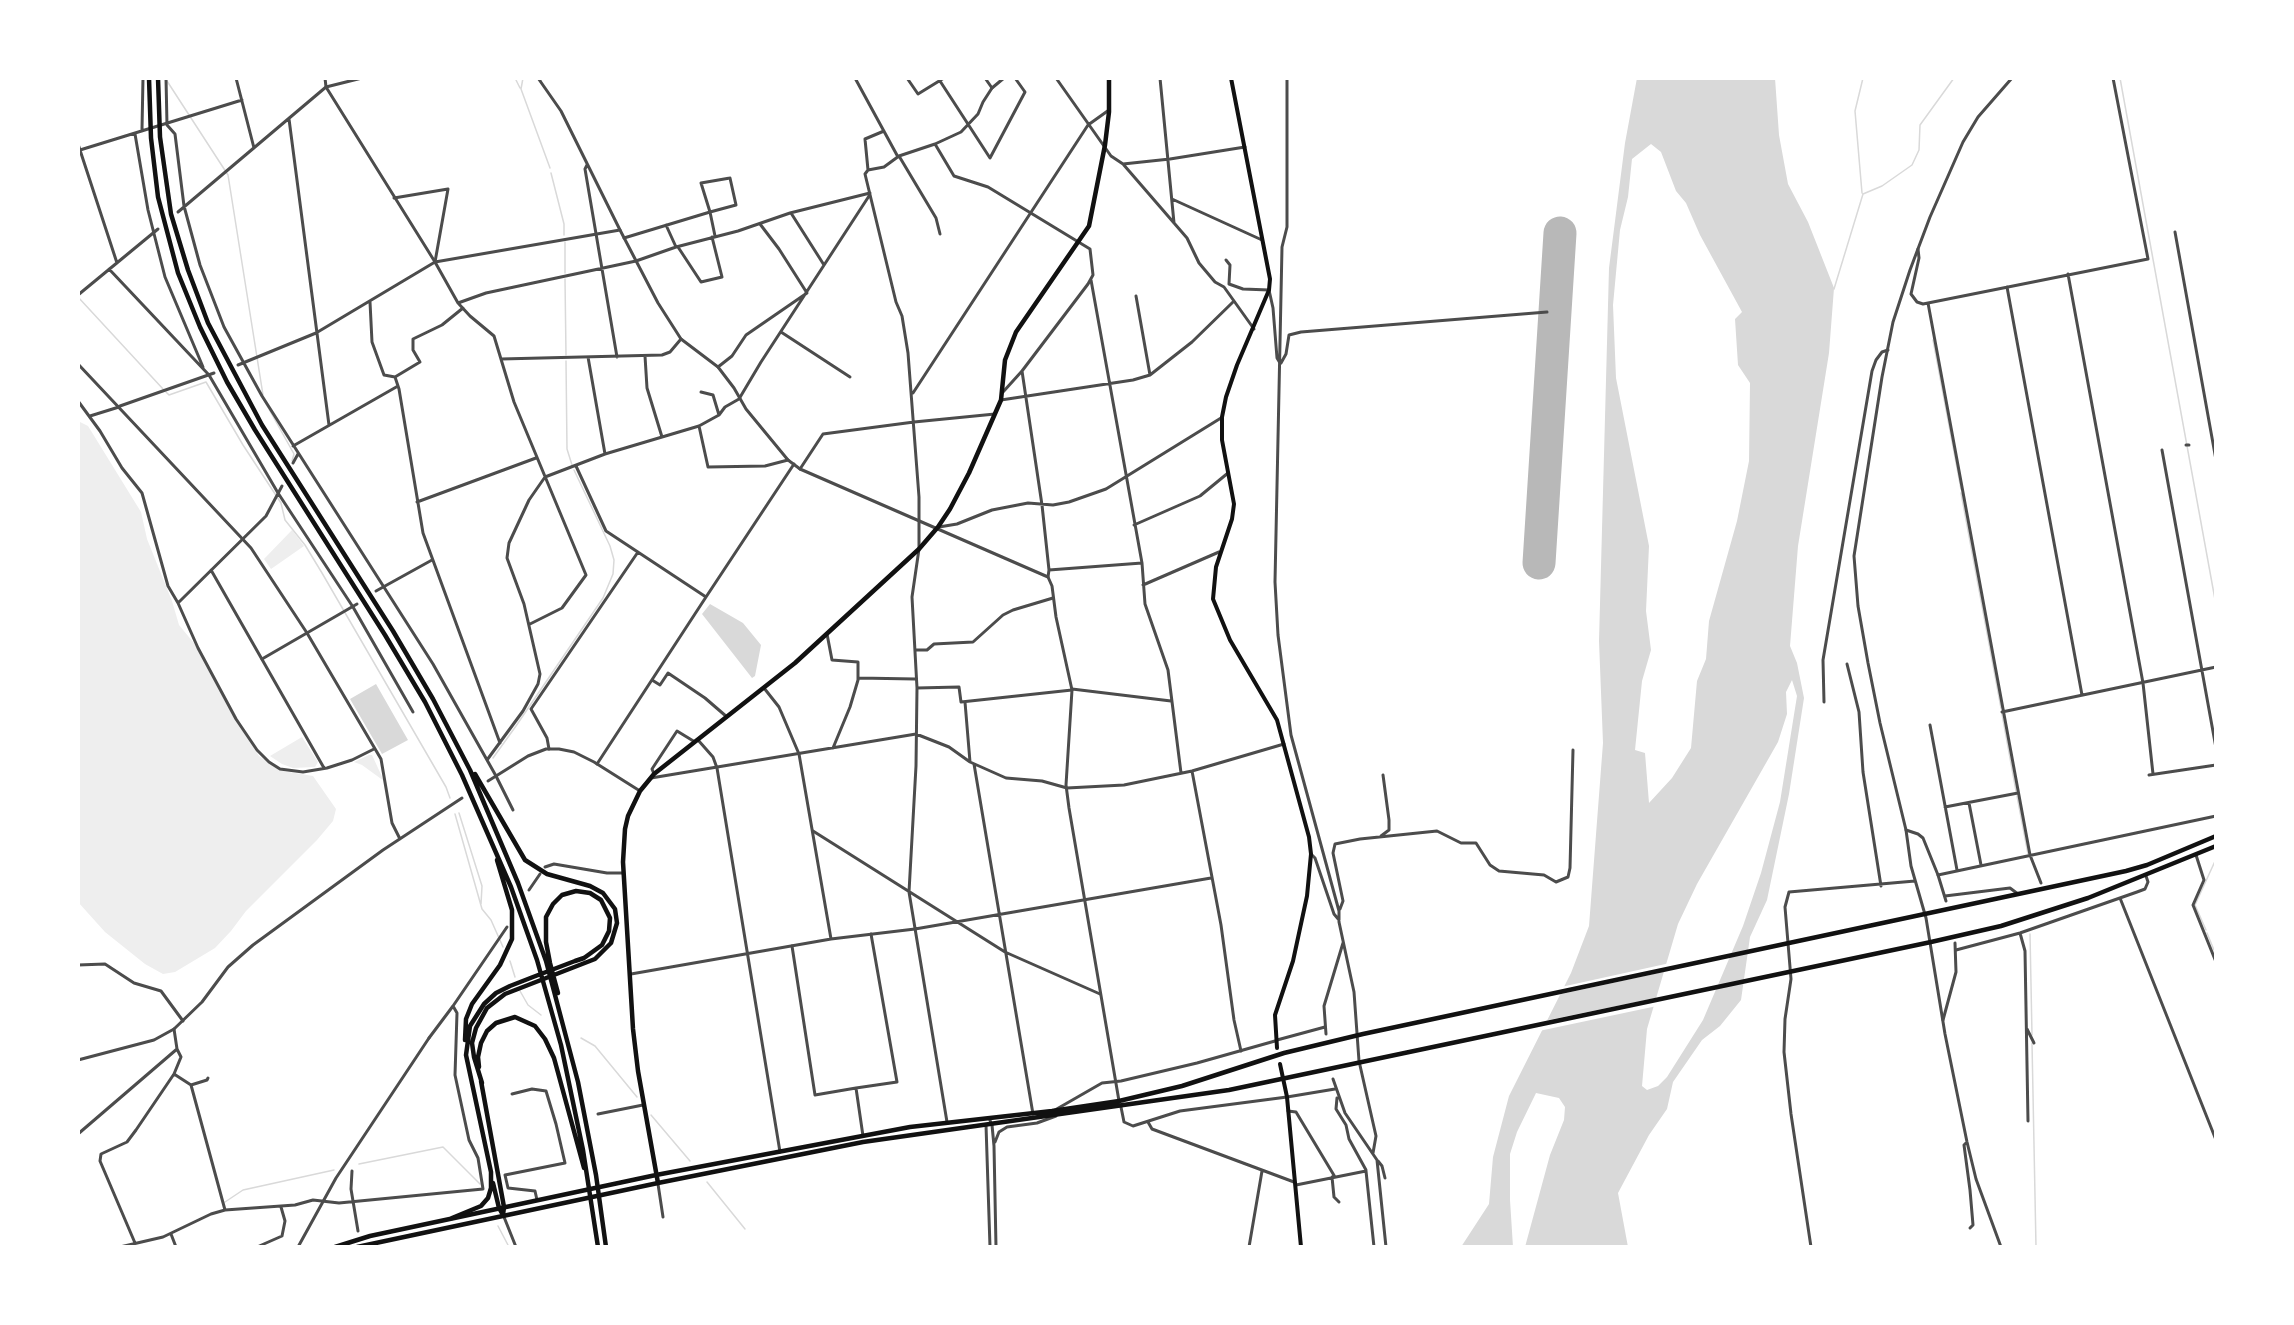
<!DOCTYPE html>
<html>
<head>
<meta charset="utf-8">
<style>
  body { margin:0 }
  #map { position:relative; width:2294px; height:1325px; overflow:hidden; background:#fff; font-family:"Titillium Web",sans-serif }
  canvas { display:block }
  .frame { position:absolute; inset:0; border:80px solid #fff; pointer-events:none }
</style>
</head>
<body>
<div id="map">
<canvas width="2294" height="1325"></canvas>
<div class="frame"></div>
</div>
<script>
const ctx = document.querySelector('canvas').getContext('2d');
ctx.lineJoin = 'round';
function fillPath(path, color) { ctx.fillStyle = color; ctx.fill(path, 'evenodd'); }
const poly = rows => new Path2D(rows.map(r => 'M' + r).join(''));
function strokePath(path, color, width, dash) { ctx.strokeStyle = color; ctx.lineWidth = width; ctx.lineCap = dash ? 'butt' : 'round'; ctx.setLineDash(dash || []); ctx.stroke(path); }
const green = poly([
  [78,421,88,426,141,512,147,539,172,601,179,625,198,648,259,756,283,771,313,776,336,809,333,821,317,840,246,911,231,931,215,948,175,972,163,974,145,964,105,932,78,902],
  [292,530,304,546,271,569,264,559],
  [302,737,318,762,315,767,293,768,282,764,270,756],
  [369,755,372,755,384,781,362,765,354,762]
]);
const water = poly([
  [1637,78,1775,78,1779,135,1788,184,1808,222,1834,288,1829,353,1798,546,1790,646,1797,663,1804,698,1789,794,1767,900,1750,937,1741,1000,1720,1026,1702,1040,1673,1082,1667,1109,1649,1135,1618,1193,1628,1247,1525,1247,1550,1155,1564,1120,1565,1107,1559,1098,1536,1093,1517,1132,1510,1154,1510,1200,1513,1247,1461,1247,1489,1204,1493,1157,1509,1096,1571,973,1589,926,1603,743,1599,641,1609,268,1625,143],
  [1651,144,1661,152,1676,191,1686,203,1700,235,1742,312,1735,319,1738,365,1750,383,1749,461,1737,521,1709,621,1706,659,1697,681,1691,748,1672,778,1649,803,1645,753,1635,750,1642,681,1651,650,1646,611,1649,546,1616,378,1613,305,1620,230,1628,197,1632,159],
  [1792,680,1797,696,1780,802,1761,873,1743,926,1703,1020,1667,1077,1658,1086,1647,1090,1642,1086,1647,1029,1678,924,1697,884,1778,742,1787,714,1786,692],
  [710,604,743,623,761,645,755,676,752,678,702,614],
  [376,684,408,740,382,754,350,699]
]);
const pier = poly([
  [1670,963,1668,971,1557,995,1561,987],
  [1660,997,1657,1006,1539,1031,1544,1021]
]);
const stream = poly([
  [515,78,520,88],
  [523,78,521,89,550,168],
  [2120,78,2216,605],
  [167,81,228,175,263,395],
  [551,173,564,224,564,235],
  [1862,193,1855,111,1863,78],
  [565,242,565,273],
  [565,279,566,355],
  [1834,289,1863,194,1882,186,1912,165,1919,150,1920,125,1954,78],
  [78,297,163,389],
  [1933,340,1961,489],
  [566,361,567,449,572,465],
  [166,392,169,395,206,382,243,445,281,503,285,520,305,545,322,573,446,787,450,798],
  [265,402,294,454,292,461],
  [1961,493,2001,708],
  [2002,714,2016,791],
  [493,758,516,726,603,598,613,574,614,560,610,546,574,470],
  [2017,796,2028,854],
  [459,813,482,886,481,904],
  [455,814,482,909,491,920,503,947],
  [2206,930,2195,905,2216,859],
  [2207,933,2216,955],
  [2030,934,2032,1035],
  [510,961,515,977],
  [520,991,528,1005,541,1015],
  [581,1038,595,1046,637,1097],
  [2032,1043,2036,1247],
  [651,1115,690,1161],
  [359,1164,443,1147,480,1184],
  [707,1182,745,1229],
  [225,1202,243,1190,334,1170],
  [498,1226,509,1247]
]);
const runway = poly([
  [1539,563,1560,233]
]);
const minor = poly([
  [166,78,167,125,175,134,184,206,200,265,224,327,262,396,433,664,496,776,513,810],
  [236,78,254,148],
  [538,78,561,111,620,230],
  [704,78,706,78],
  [855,78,898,157],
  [907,78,918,94,944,78],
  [1056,78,1111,156,1123,164,1187,238,1199,263,1215,282,1224,287,1254,329],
  [1160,78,1174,223],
  [1287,78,1287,227,1282,247,1275,582,1278,635,1291,735,1339,911,1339,922,1354,992,1359,1061,1376,1136,1373,1153],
  [539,79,546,78],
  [940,81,990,158,1025,92,1015,78],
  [289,119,329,425],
  [142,129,143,78],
  [135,134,148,210,165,277,203,367],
  [78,144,117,263],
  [935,144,954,176,988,187,1090,249,1093,275,1088,284,1022,371,1003,392],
  [80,150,242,100],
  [899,156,936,218,940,234],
  [1123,164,1170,159,1245,147],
  [587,165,585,169,617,357],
  [868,170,865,139,884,131],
  [730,178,736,205,710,212,701,183,730,178],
  [394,198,448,189,435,262,458,303,470,316,494,336,514,402,586,575,562,608,530,624],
  [1172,199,1262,240],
  [178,212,326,87,362,78],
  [791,213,824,265],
  [666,225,676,247],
  [2175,232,2216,460],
  [624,238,710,212,715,236],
  [678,247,701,282,722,277,712,237],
  [1918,249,1919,258,1911,294,1917,302,1923,304,2148,259,2113,78],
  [1226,260,1230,265,1229,284,1243,289,1269,290,1273,308,1277,358,1280,363],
  [109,269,209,375,278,493,353,607,413,712],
  [2068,274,2143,683,2153,774],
  [1091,280,1142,563,1145,604,1168,670,1181,773],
  [2007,287,2082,695],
  [78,295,158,229],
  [1136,296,1150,375],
  [370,302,372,342,384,375,395,377,399,389,423,533,500,743],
  [458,303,486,293,636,261,676,247,738,231,790,213,870,193],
  [1928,303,2030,855,2041,883],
  [781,332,850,377],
  [645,356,647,388,662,437],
  [588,357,605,454],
  [501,359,662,355,670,352,681,339],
  [1281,363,1286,354,1289,335,1301,332,1547,312],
  [238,365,316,333,435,262],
  [718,367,732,356,746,335,807,293,779,249,760,224],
  [1022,371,1042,505,1049,570,1048,577],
  [395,377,420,362,413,350,413,339,442,325,463,308],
  [701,392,713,395,719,415],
  [913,393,1088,125,1109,110],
  [1001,400,1133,380,1150,375,1192,342,1233,302],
  [78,401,100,431,122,468,142,493,168,586,178,603,198,648,236,719,257,750,269,762,280,769,303,772,327,768,352,760,374,749],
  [90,416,119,407],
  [699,426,708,467,765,466,788,460],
  [2186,445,2189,445],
  [293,446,398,386],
  [2162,450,2216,748],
  [293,463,298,454],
  [576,466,606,531,706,597,794,464],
  [800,469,823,434,914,422,995,414],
  [417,502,536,458],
  [1134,525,1200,496,1228,473],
  [939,527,957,524,992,510,1028,503,1053,505,1069,502,1106,489,1221,418],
  [211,570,324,768],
  [1049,570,1142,563],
  [1143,585,1219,552],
  [178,603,266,516,282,486],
  [827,634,832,660,858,662,858,680,850,707,833,748],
  [916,650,927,650,934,644,973,642,1003,615,1013,610,1053,598],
  [1847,664,1859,712,1863,772,1881,886],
  [858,678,915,679],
  [652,680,660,685,668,673,705,698,727,717],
  [917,688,959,687,961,702,1072,690],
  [1072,689,1171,701],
  [965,702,970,762],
  [1824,702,1823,660,1872,371,1876,360,1882,352,1888,350],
  [2002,712,2216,667],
  [1930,725,1957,870],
  [549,749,547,738,531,709,638,552],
  [487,760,523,711,538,684,540,674,524,604,507,558,509,543,529,500,545,477,605,454,699,426,719,415,725,407,739,399,761,362,869,196],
  [597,764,706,597],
  [974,764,1033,1114],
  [1192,771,1221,925,1234,1020,1241,1051],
  [654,774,652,769,677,731,695,742],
  [2149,775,2216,765],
  [651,778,916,734,949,747,970,762,1006,778,1042,781,1067,788,1124,785,1192,771,1284,744],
  [1969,803,1981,865],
  [1945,807,2018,793],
  [1906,830,1911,866,1926,918,1945,1034,1967,1142,1976,1179,2001,1247],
  [813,831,1005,952,1100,994],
  [1381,836,1389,830,1389,820,1383,775],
  [1311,854,1315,858,1334,914,1339,920],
  [2196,855,2204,880,2193,905,2216,962],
  [545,867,554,864,607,873,623,873],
  [1938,875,2216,816],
  [529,890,540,874],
  [1945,896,2010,888,2018,894],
  [2120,898,2216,1140],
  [1340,909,1343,901,1333,853,1335,844,1360,839,1437,831,1461,843,1476,843,1490,865,1499,871,1544,875,1556,882,1568,877,1570,868,1573,750],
  [915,929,1211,878],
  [2020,933,2025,951,2028,1121],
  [792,946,815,1095,856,1088,863,1136],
  [1956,950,2020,933,2137,892,2145,889,2148,882,2146,876],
  [78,965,105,964,134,983,161,991,183,1021],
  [2027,1029,2034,1043],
  [1326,1034,1324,1006,1343,943],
  [429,1038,453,1006,507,927],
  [1277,1040,1325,1027],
  [174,1074,191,1085,225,1210],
  [1333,1079,1345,1113,1377,1160,1386,1247],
  [191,1085,207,1080,208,1078],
  [856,1088,897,1082,871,934],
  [512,1094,532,1089,546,1091,556,1124,565,1163,505,1175,508,1188,535,1191,537,1200],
  [1287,1097,1335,1089],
  [1337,1098,1336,1109,1346,1125,1349,1139,1366,1170],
  [1288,1111,1296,1112,1335,1177],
  [598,1114,643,1105],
  [947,1122,909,892,916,766,917,688,912,597,919,549,919,497,908,353,902,316,896,302,865,174,868,170,884,167,899,156,935,144,961,132,978,114,983,102,992,88,1004,78],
  [1148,1122,1152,1129,1294,1182],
  [78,1134,177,1049,174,1029],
  [1966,1143,1964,1145,1970,1190,1973,1225,1970,1228],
  [1378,1161,1382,1166,1385,1178],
  [352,1171,351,1189,358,1231],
  [1332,1177,1334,1197,1339,1202],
  [658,1184,663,1217],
  [1296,1185,1366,1171,1374,1247],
  [171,1234,176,1247],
  [135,1243,100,1161,101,1154,127,1142,136,1130,174,1074,181,1057,177,1049],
  [120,1247,163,1237,211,1214,225,1210,295,1205,313,1200,339,1203,483,1189,478,1158,469,1140,455,1075,457,1013,453,1006],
  [257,1247,282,1236,285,1221,281,1207],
  [1249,1247,1262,1171],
  [1811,1247,1791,1114,1784,1052,1785,1019,1791,979,1785,907,1789,892,1915,881]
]);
const tertiary = poly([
  [325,78,326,87,435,262,620,230,658,303,681,339,718,367,734,388,746,409,788,460,800,469,1048,577,1052,586,1056,617,1072,690,1066,785,1069,808,1119,1101],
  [985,78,992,88],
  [78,364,251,548,307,633,381,759,392,823,400,839],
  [120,406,214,373],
  [376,591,432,560],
  [262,659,357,604],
  [764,688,779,707,799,754,831,939],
  [698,740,713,757,717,768,780,1152],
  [488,781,528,756,546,749,559,749,574,752,594,762,640,791],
  [1946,901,1938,875,1923,838,1918,834,1906,830,1880,723,1868,663,1858,606,1854,556,1882,377,1893,322,1910,270,1930,217,1963,142,1978,117,2012,78],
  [631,974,831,939,915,929],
  [1943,1020,1956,972,1955,943],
  [78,1060,154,1040,174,1029,202,1002,228,967,253,945,383,850,462,798],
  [1121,1107,1124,1122,1133,1126,1180,1111,1287,1097],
  [1055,1110,1102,1083,1121,1081,1197,1063,1275,1041],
  [989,1118,992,1125,994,1146,996,1247],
  [986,1125,990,1247],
  [995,1142,999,1132,1007,1127,1037,1123,1056,1116],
  [504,1217,516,1247],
  [298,1247,336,1178,429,1038]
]);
const secondary = poly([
  [1231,78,1270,279,1269,290,1237,365,1226,397,1222,417,1222,440,1234,504,1232,519,1216,567,1213,599,1230,640,1277,720,1309,837,1311,854,1307,896,1293,961,1275,1015,1277,1048],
  [1280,1064,1287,1097,1301,1247]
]);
const primary = poly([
  [656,1175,910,1127,1052,1111,1119,1101,1182,1086,1284,1053,1363,1034,2126,871,2147,865,2216,836],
  [658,1183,863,1142,1229,1090,1931,942,2001,926,2088,898,2216,846]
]);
const trunk = poly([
  [335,1247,370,1236,656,1175],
  [357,1247,658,1183,638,1071,633,1029,623,862,625,829,628,816,640,791,654,774,795,663,919,549,938,527,950,509,969,473,1001,400,1005,360,1016,332,1089,226,1105,145,1109,112,1109,78]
]);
const motorway = poly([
  [149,78,151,138,158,197,178,273,200,327,227,382,255,430,385,635,425,702,462,775,511,887,537,960,561,1045,583,1150,598,1247],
  [158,78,160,137,171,214,188,270,208,323,262,425,393,631,433,699,470,770,518,883,546,961,578,1082,596,1175,606,1247],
  [475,774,525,860,547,874,590,886,603,893,615,909,617,923,611,943,595,959,505,994,487,1008,476,1028,472,1043,474,1057,482,1083],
  [465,1040,466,1019,472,1004,500,965,512,939,512,910,497,860],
  [479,1067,478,1057,481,1043,487,1031,496,1023,515,1017,535,1026,545,1039,554,1058,584,1168],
  [481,1081,504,1207,503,1215],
  [493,1183,499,1208,503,1215],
  [452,1218,481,1206,488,1198,491,1188,491,1172,466,1055,470,1026,484,1004,496,993,510,986,533,977,575,961,584,958,602,945,609,931,610,918,601,900,590,893,576,891,562,895,553,904,546,917,546,942,550,963,555,982,558,993]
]);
fillPath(green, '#eee');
fillPath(water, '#d9d9d9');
fillPath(pier, '#fff');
strokePath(stream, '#d9d9d9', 1.5);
strokePath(runway, '#b8b8b8', 33);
strokePath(minor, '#4c4c4c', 3);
strokePath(tertiary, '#4c4c4c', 3);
strokePath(secondary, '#111', 4);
strokePath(primary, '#111', 4.5);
strokePath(trunk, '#111', 4.5);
strokePath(motorway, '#111', 4.5);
</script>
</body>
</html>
